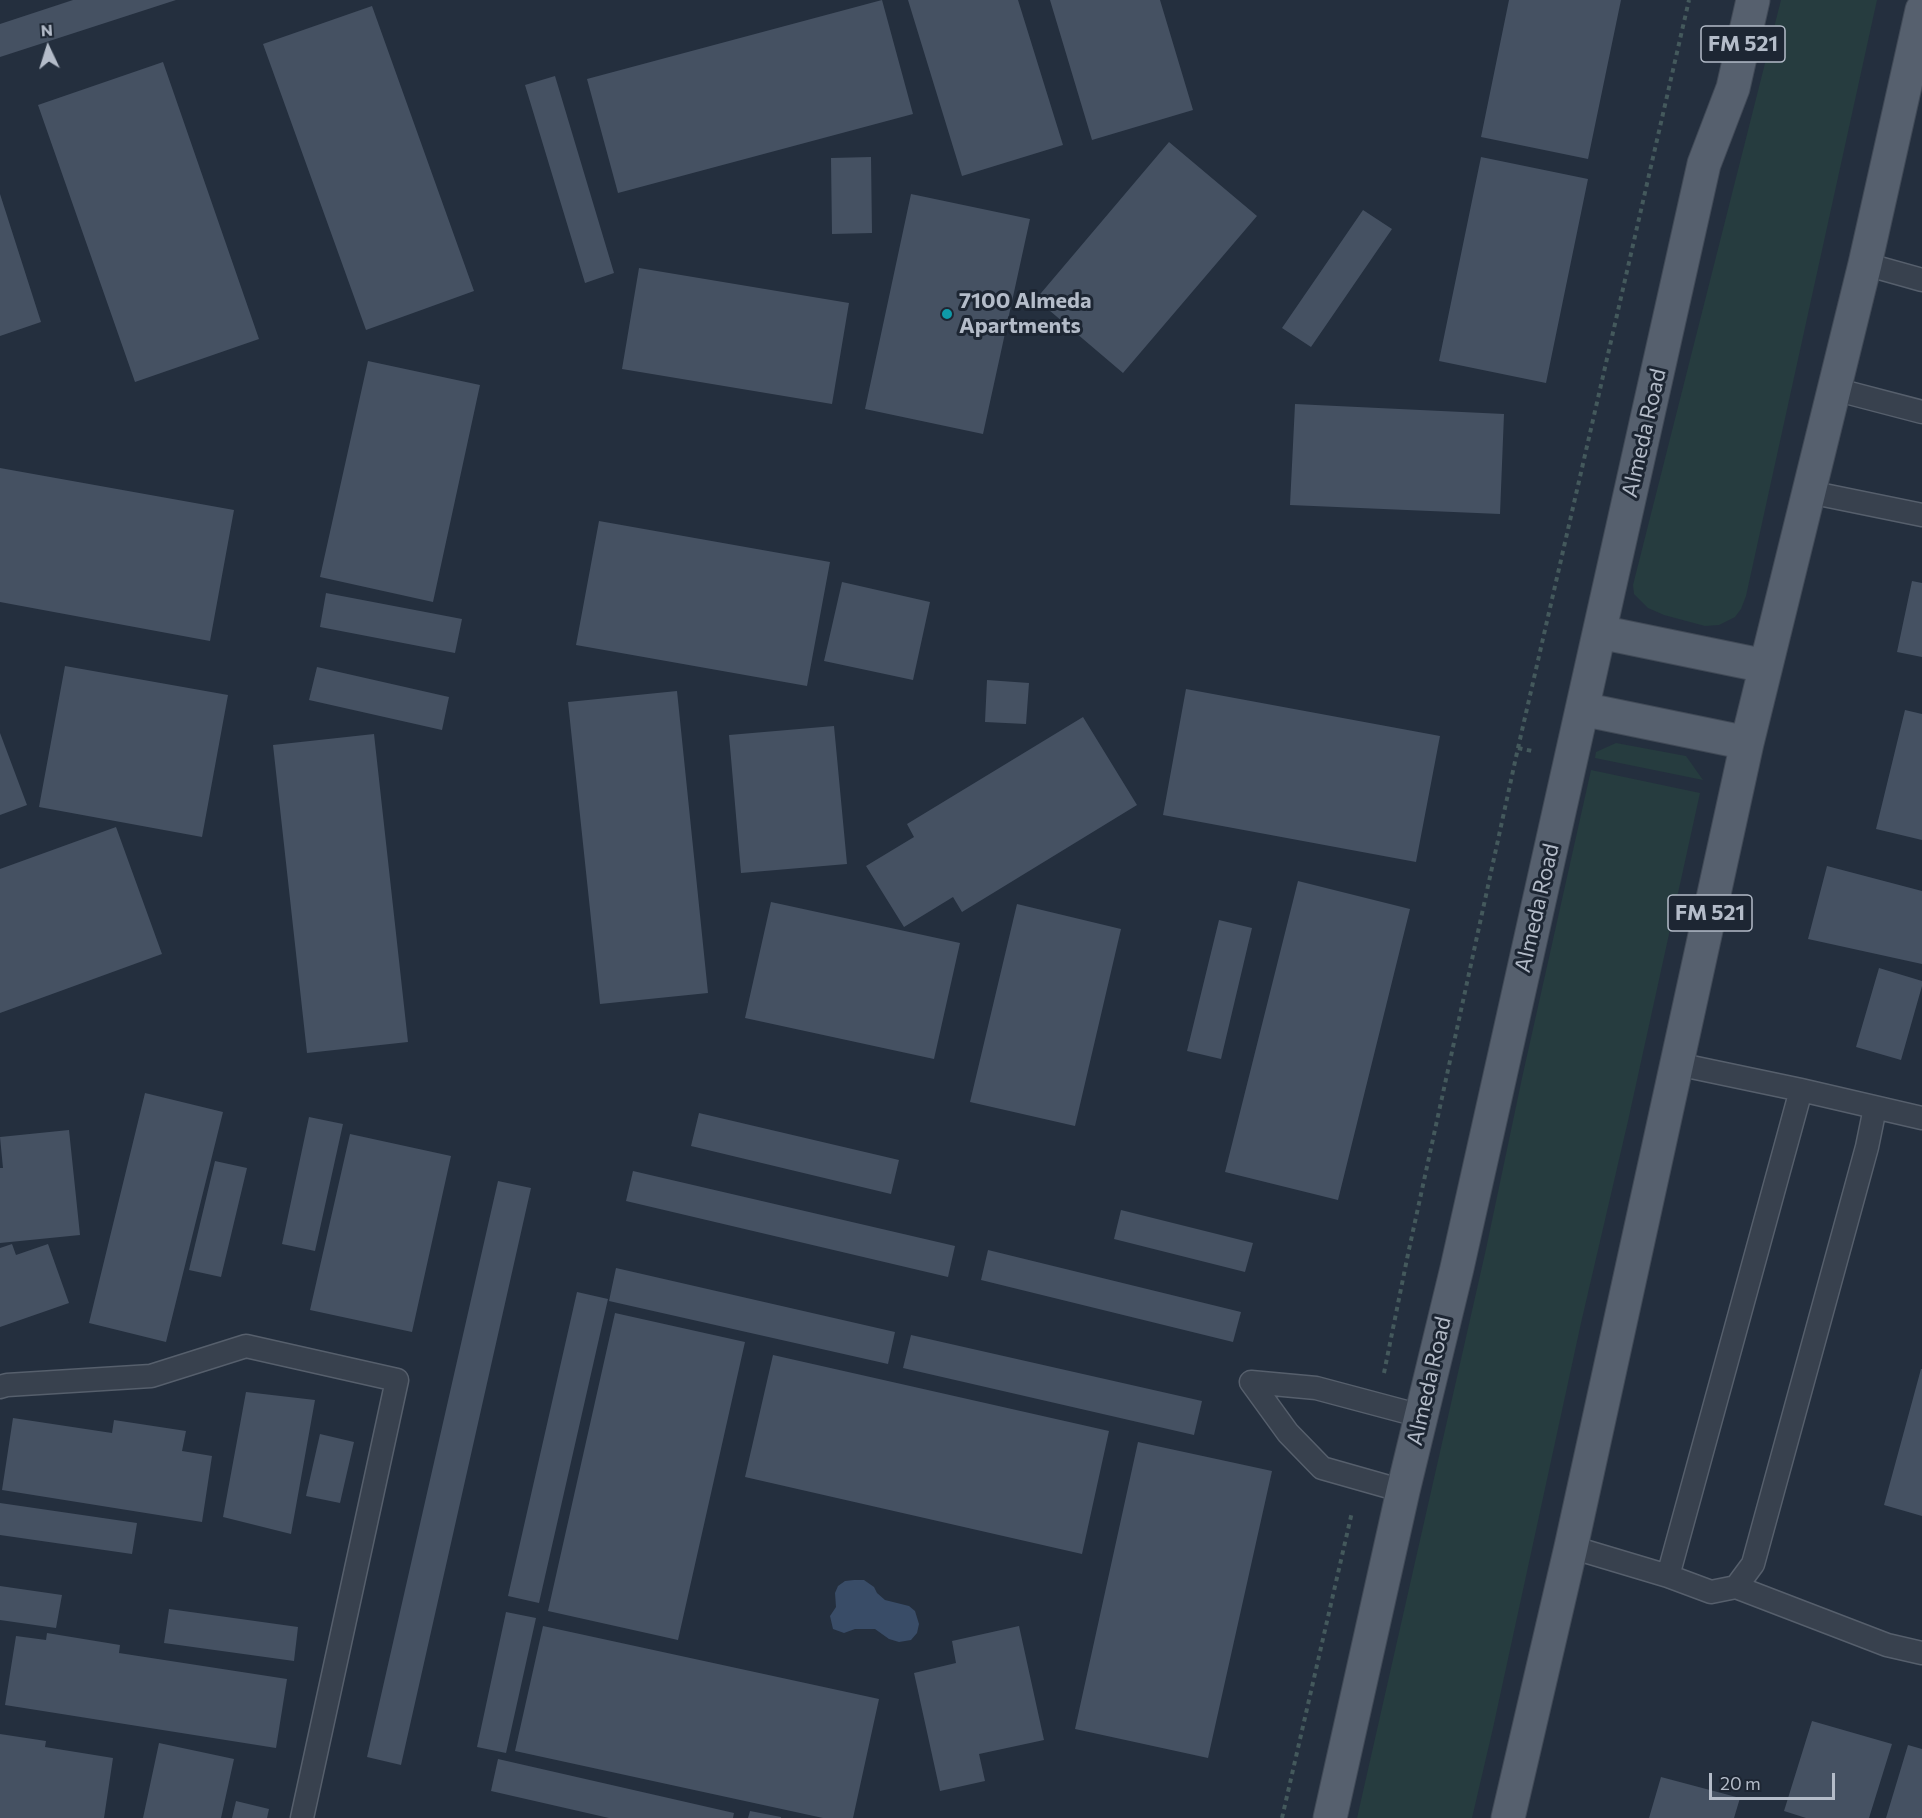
<!DOCTYPE html>
<html>
<head>
<meta charset="utf-8">
<style>
  body { margin:0 }
  #map { position:relative; width:1922px; height:1818px; overflow:hidden; background:#242f3e; font-family:Commissioner,sans-serif }
  canvas { display:block }
  .north { position:absolute; left:18px; top:18px; width:60px; height:60px; -webkit-text-stroke:4px #1d2633; paint-order:stroke; rotate:356deg; font-size:16px; font-weight:700; line-height:24px; text-align:center; color:#b4bcc9 }
  .north::after { content:''; display:block; margin:auto; width:21px; height:27px; background:#b4bcc9; clip-path:polygon(50% 0,100% 100%,50% 72%,0 100%) }
  .scale { position:absolute; left:1709px; top:1773px; width:126px; height:27px; box-sizing:border-box; border:3px solid #b4bcc9; border-top:0; padding-left:8px; font-size:18px; line-height:21px; white-space:nowrap; color:#b4bcc9; -webkit-text-stroke:4px #1d2633; paint-order:stroke }
</style>
</head>
<body>
<div id="map">
<canvas width="1922" height="1818"></canvas>
<div class="north">N</div>
<div class="scale">20 m</div>
</div>
<script>
const ctx = document.querySelector('canvas').getContext('2d');
ctx.lineJoin = 'round';
function fillPath(path, color) { ctx.fillStyle = color; ctx.fill(path, 'evenodd'); }
const poly = rows => new Path2D(rows.map(r => 'M' + r).join(''));
function strokePath(path, color, width, dash) { ctx.strokeStyle = color; ctx.lineWidth = width; ctx.lineCap = dash ? 'butt' : 'round'; ctx.setLineDash(dash || []); ctx.stroke(path); }
function label(font, color, halo, rows, align = 'center') {
  ctx.font = font + ' Commissioner,sans-serif'; ctx.lineWidth = 6; ctx.setLineDash([]); ctx.textBaseline = 'middle'; ctx.strokeStyle = halo; ctx.fillStyle = color; for (const [text, x, y, turn = 0] of rows) {
    ctx.save(); ctx.translate(x, y); ctx.rotate((+turn || 0) * Math.PI / 180); ctx.textAlign = isNaN(turn) ? turn : align; if (halo) ctx.strokeText(text, 0, 0); ctx.fillText(text, 0, 0); ctx.restore();
  }
}
const green = poly([
  [1781,0,1877,0,1746,596,1741,609,1735,617,1719,625,1705,626,1664,615,1648,608,1634,594,1633,585],
  [1616,743,1686,756,1703,780,1595,758,1596,752],
  [1591,770,1700,793,1628,1121,1581,1323,1493,1728,1472,1818,1357,1818,1486,1249,1522,1078]
]);
const water = poly([
  [854,1580,864,1580,874,1587,877,1593,885,1600,909,1606,915,1611,919,1624,917,1633,911,1640,899,1642,889,1639,875,1629,855,1629,844,1633,833,1629,830,1616,836,1607,835,1593,838,1586,845,1581]
]);
const building = poly([
  [73,0,176,0,0,57,0,24],
  [882,0,913,114,618,193,587,79],
  [908,0,1018,0,1063,145,962,176],
  [1050,0,1160,0,1193,110,1092,140],
  [1509,0,1621,0,1588,159,1481,137],
  [372,6,474,291,366,330,263,44],
  [163,62,259,339,135,382,38,105],
  [555,76,614,273,585,283,525,85],
  [1169,142,1257,216,1123,373,1036,299],
  [871,157,872,233,832,234,831,158],
  [1481,157,1588,179,1546,383,1439,361],
  [0,194,41,322,0,336],
  [911,194,1030,219,983,434,865,409],
  [1363,210,1392,229,1311,347,1282,328],
  [639,268,849,303,832,404,622,369],
  [368,361,480,385,433,602,320,577],
  [1295,404,1504,414,1500,514,1290,505],
  [0,468,234,510,210,641,0,602],
  [599,521,830,562,807,686,576,645],
  [1912,581,1922,583,1922,657,1897,652],
  [842,582,930,602,913,680,824,661],
  [326,593,462,619,455,653,320,627],
  [65,666,228,695,202,837,39,807],
  [317,667,449,697,442,730,309,700],
  [987,680,1029,683,1026,724,985,722],
  [1186,689,1440,736,1416,862,1163,815],
  [677,691,708,993,600,1004,568,702],
  [1905,710,1922,714,1922,840,1876,829],
  [1083,717,1137,805,962,912,953,897,904,927,866,866,914,837,907,824],
  [834,726,847,864,741,873,729,735],
  [0,733,27,805,0,815],
  [374,734,408,1042,307,1053,273,745],
  [116,827,162,954,0,1013,0,869],
  [1827,866,1922,891,1922,964,1808,939],
  [1298,881,1410,909,1338,1200,1225,1172],
  [771,902,960,943,934,1059,745,1018],
  [1017,904,1121,929,1075,1126,970,1102],
  [1219,920,1252,928,1221,1059,1187,1051],
  [1879,968,1922,981,1922,986,1901,1060,1856,1047],
  [145,1093,223,1112,166,1342,89,1323],
  [699,1113,899,1160,891,1194,691,1146],
  [309,1117,343,1124,315,1251,282,1244],
  [69,1130,80,1235,0,1243,0,1168,3,1168,0,1137],
  [350,1134,451,1156,412,1332,310,1310],
  [215,1161,247,1168,221,1277,189,1270],
  [633,1171,955,1246,948,1277,626,1201],
  [498,1181,531,1188,401,1765,367,1757],
  [1121,1210,1253,1243,1245,1272,1114,1239],
  [12,1244,16,1255,48,1244,69,1303,0,1327,0,1248],
  [988,1250,1241,1312,1233,1342,981,1280],
  [616,1268,895,1332,888,1364,609,1301],
  [577,1292,608,1299,539,1603,508,1596],
  [615,1313,745,1342,678,1640,548,1611],
  [911,1335,1202,1401,1194,1435,903,1368],
  [773,1355,1109,1431,1082,1554,745,1477],
  [1921,1369,1922,1369,1922,1516,1884,1505],
  [246,1392,315,1400,291,1534,223,1517],
  [13,1418,112,1433,114,1420,186,1431,182,1451,212,1456,202,1522,2,1490],
  [320,1434,354,1442,340,1503,306,1496],
  [1138,1442,1272,1471,1208,1758,1075,1729],
  [0,1503,137,1523,132,1554,0,1535],
  [0,1586,62,1595,56,1628,0,1620],
  [169,1609,298,1627,294,1661,164,1643],
  [506,1612,536,1618,506,1753,477,1747],
  [543,1626,879,1699,853,1818,823,1818,515,1751],
  [1019,1626,1044,1740,979,1754,985,1781,940,1791,914,1673,956,1663,952,1641],
  [47,1633,120,1645,119,1653,287,1679,276,1748,5,1705,16,1636,46,1640],
  [1812,1721,1892,1744,1869,1818,1806,1818,1784,1811],
  [0,1734,46,1741,45,1747,113,1758,104,1818,0,1818],
  [159,1743,234,1759,221,1818,143,1818],
  [1908,1745,1922,1749,1922,1818,1886,1818],
  [498,1759,734,1813,733,1818,609,1818,491,1791],
  [1661,1777,1740,1798,1734,1818,1649,1818],
  [236,1801,269,1809,267,1818,232,1818],
  [750,1811,781,1817,781,1818,748,1818]
]);
const path = poly([
  [1518,748,1532,751],
  [1384,1373,1408,1254,1518,748,1689,0],
  [1282,1818,1352,1512]
]);
const service = poly([
  [1865,264,1922,280],
  [1834,389,1922,412],
  [1809,492,1922,515],
  [1677,1064,1801,1090,1922,1118],
  [0,1387,7,1385,151,1376,246,1346,397,1380,302,1818],
  [1403,1491,1322,1468,1288,1433,1251,1382,1316,1388,1421,1416],
  [1571,1547,1668,1576,1711,1592,1736,1587,1753,1564,1867,1147,1875,1108],
  [1668,1576,1801,1090],
  [1736,1587,1887,1645,1922,1653]
]);
const primary = poly([
  [1600,632,1765,666],
  [1582,709,1747,743],
  [1330,1818,1403,1491,1457,1268,1704,164,1733,88,1753,0],
  [1508,1818,1571,1547,1747,743,1865,264,1922,10]
]);
const markers = [
  [947,314,6,"#0f9aa8"]
];
const shields = [
  [1743,44,84],
  [1710,913,84]
];
const shieldNames = [
  ["FM 521",1743,44],
  ["FM 521",1710,913]
];
const poiNames = [
  ["7100 Almeda",959,301],
  ["Apartments",959,326]
];
const streetNames = [
  ["Almeda Road",1644,433,-77],
  ["Almeda Road",1537,908,-77],
  ["Almeda Road",1429,1381,-77]
];
fillPath(green, '#263c3f');
fillPath(water, '#394c67');
fillPath(building, '#455162');
strokePath(service, '#565f6c', 25);
strokePath(primary, '#414a57', 35);
strokePath(path, '#44595c', 4, [4.5, 4.5]);
strokePath(service, '#38414e', 22);
strokePath(primary, '#56606e', 33);
for (const [x, y, r, color] of markers) { const dot = new Path2D(); dot.arc(x, y, r, 0, 2 * Math.PI); ctx.fillStyle = color; ctx.fill(dot); strokePath(dot, '#1d2633', 2); }
for (const [x, y, w] of shields) { const box = new Path2D(); box.roundRect(x - w / 2, y - 18, w, 36, 4.5); ctx.fillStyle = '#1d2633'; ctx.fill(box); strokePath(box, '#b4bcc9', 1.5); }
label('bold 21px', '#b4bcc9', null, shieldNames);
label('bold 22px', '#b4bcc9', '#1d2633', poiNames, 'left');
label('22px', '#b4bcc9', '#1d2633', streetNames);
</script>
</body>
</html>
